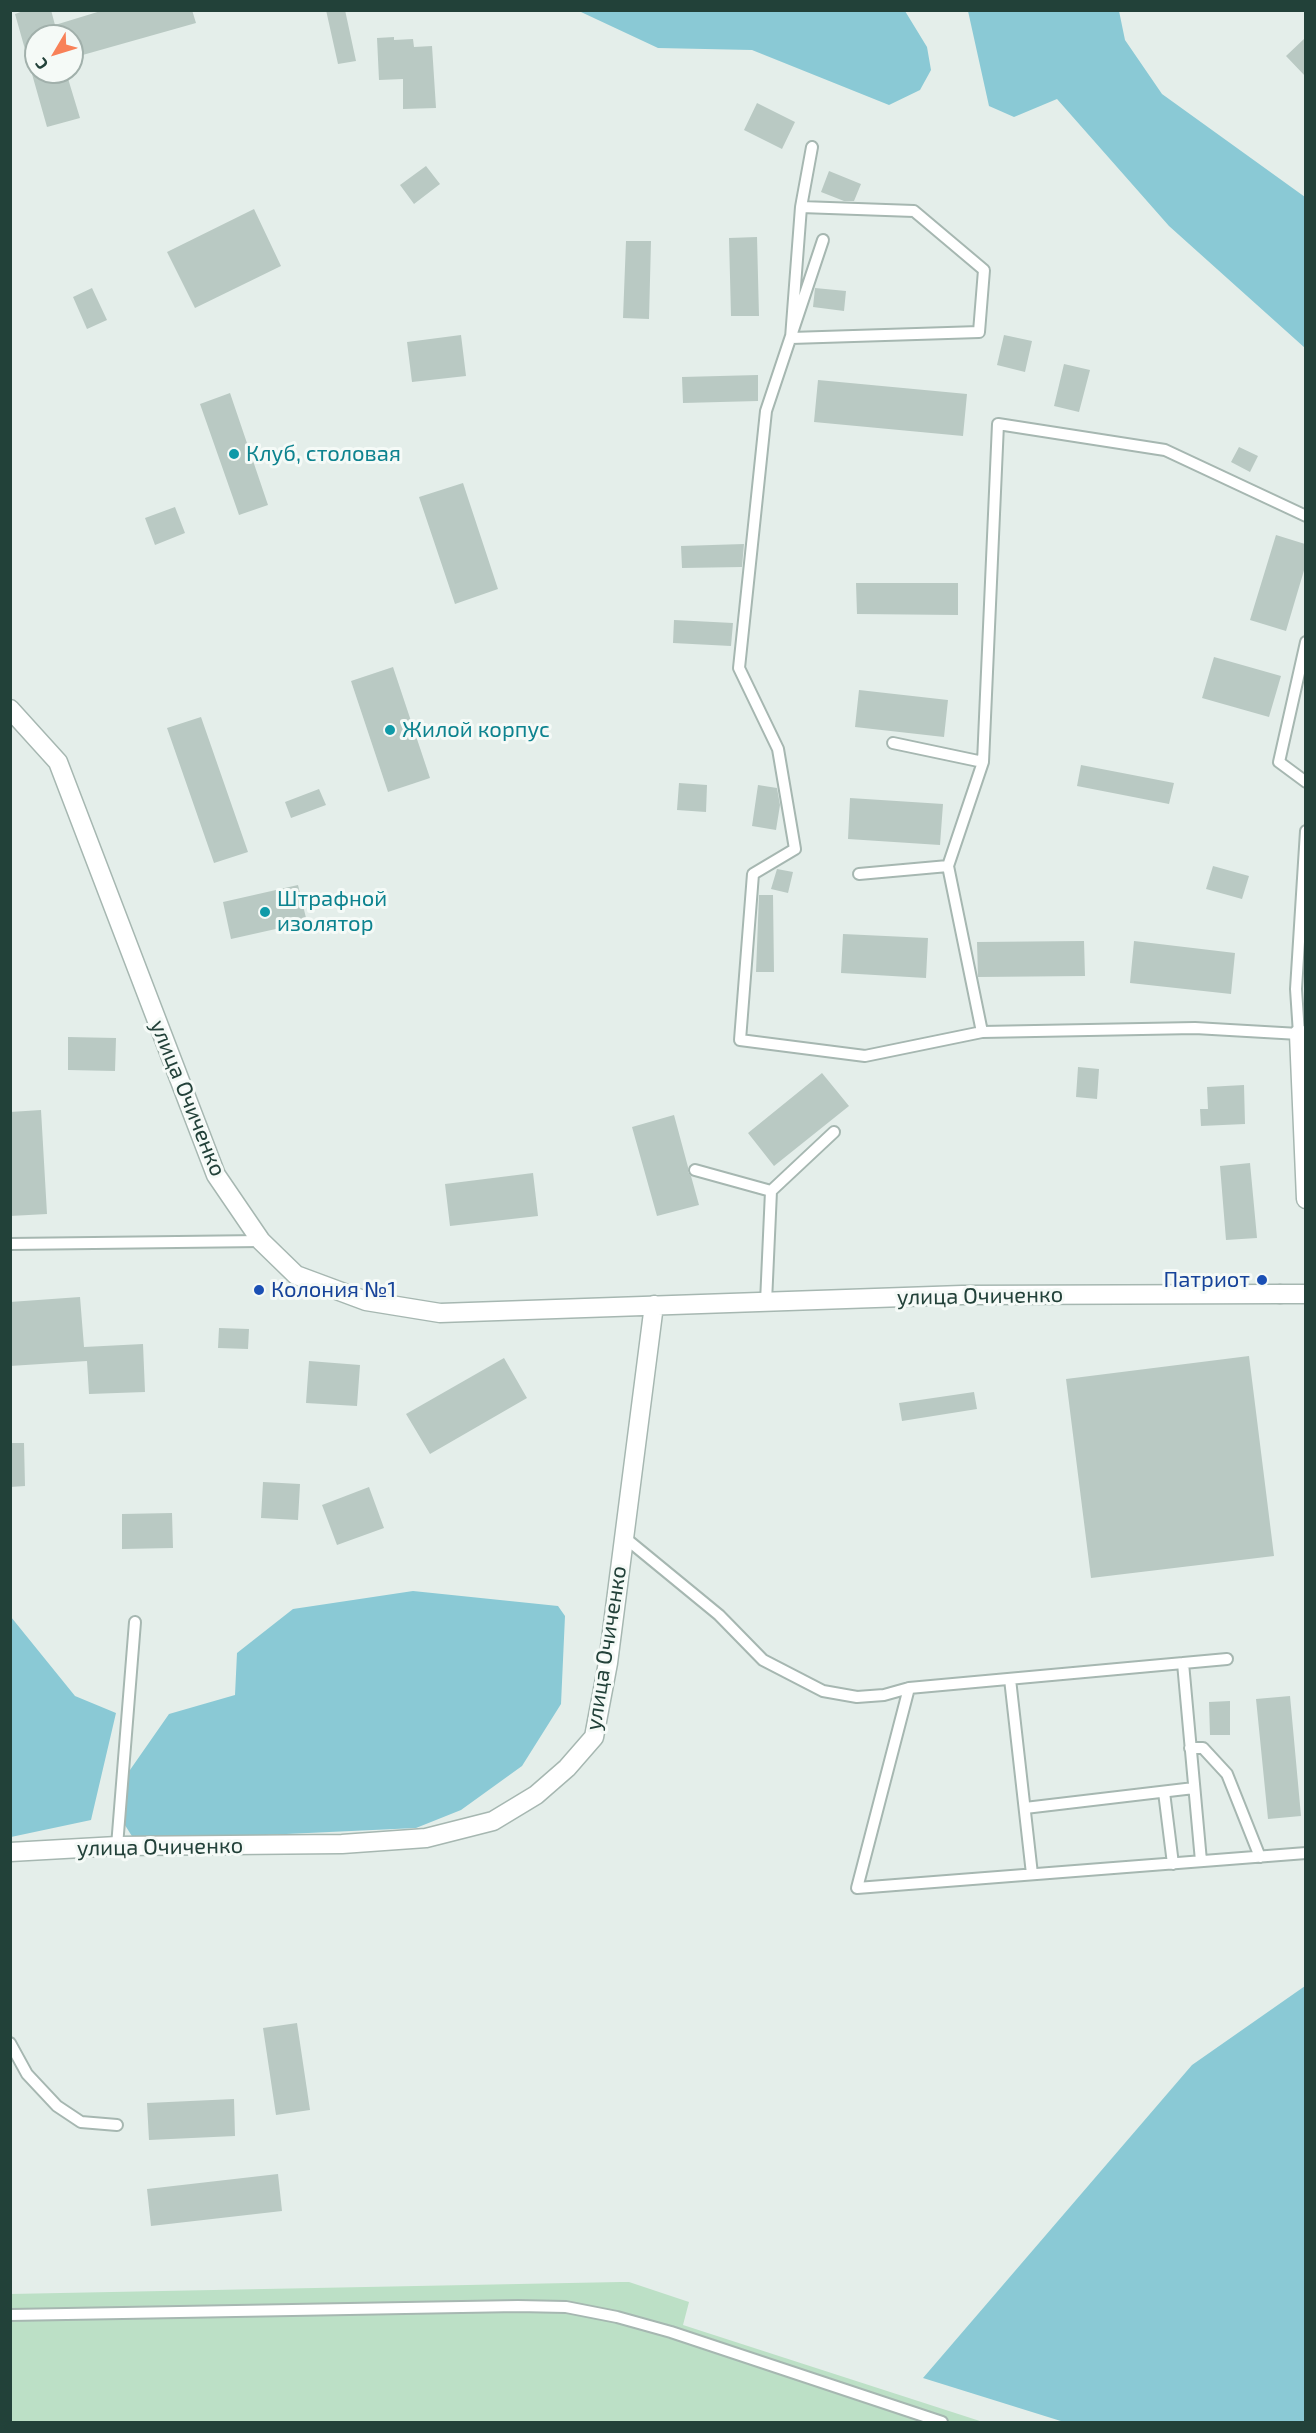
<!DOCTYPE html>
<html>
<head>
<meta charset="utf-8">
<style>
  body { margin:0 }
  #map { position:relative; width:1316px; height:2433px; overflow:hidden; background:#e4eeea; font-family:"Exo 2",sans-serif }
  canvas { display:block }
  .frame { position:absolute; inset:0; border:12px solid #224139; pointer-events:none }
  .north { position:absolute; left:24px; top:24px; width:60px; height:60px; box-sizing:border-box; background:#f5faf7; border:2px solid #a1b0ab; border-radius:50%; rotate:232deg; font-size:16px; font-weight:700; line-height:24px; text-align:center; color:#224139 }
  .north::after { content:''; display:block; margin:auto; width:21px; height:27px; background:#f88158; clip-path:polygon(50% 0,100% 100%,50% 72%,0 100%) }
</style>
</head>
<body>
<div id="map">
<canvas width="1316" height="2433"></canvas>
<div class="frame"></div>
<div class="north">С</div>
</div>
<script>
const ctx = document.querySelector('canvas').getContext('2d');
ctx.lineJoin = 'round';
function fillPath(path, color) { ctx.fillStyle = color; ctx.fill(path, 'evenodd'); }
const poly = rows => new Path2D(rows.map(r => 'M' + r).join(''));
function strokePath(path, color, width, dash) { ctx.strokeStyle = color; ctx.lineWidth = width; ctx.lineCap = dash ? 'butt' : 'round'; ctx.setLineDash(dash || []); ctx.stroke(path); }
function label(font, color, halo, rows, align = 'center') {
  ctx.font = font + ' "Exo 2",sans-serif'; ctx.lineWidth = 6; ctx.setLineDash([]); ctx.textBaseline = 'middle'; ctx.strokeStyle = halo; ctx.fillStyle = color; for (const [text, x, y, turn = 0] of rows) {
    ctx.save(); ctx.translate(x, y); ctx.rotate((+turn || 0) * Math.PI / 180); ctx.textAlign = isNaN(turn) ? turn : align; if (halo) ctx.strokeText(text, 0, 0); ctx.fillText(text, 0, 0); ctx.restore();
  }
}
const green = poly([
  [620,2282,629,2282,689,2302,683,2325,983,2422,11,2422,10,2294]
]);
const water = poly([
  [968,11,1119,11,1125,40,1162,94,1305,197,1305,348,1169,226,1057,99,1014,117,989,106],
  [581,12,905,11,927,47,931,70,920,90,889,105,752,50,658,48],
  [413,1591,558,1606,565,1616,561,1704,522,1766,461,1810,416,1828,135,1841,123,1822,123,1780,169,1714,235,1695,237,1653,293,1609],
  [11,1617,75,1696,116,1713,91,1820,11,1837],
  [1305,1986,1305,2422,1064,2422,923,2378,1192,2065]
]);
const building = poly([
  [26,10,51,10,55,25,104,10,192,10,196,23,72,58,72,36,36,36,36,72,66,72,80,118,47,127,15,14],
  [326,10,345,10,356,61,338,64],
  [394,37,394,40,413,39,414,47,432,46,436,108,403,109,403,79,379,80,377,38],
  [1305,38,1305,76,1286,56],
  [757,103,795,122,782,149,744,130],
  [426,166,440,184,414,204,400,185],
  [829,171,861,184,854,201,844,201,821,192],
  [254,209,281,266,195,308,167,252],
  [757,237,759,316,731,316,729,238],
  [626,241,651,241,649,319,623,318],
  [92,288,107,320,87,329,73,297],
  [815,288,846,291,844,311,813,307],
  [461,335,466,376,412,382,407,342],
  [1004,335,1032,341,1025,372,997,365],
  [1064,364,1090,370,1079,412,1054,406],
  [758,375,758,401,683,403,682,377],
  [818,380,967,394,963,436,814,422],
  [230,393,268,505,239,515,200,404],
  [1239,447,1258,456,1250,472,1231,462],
  [463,483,498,589,455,604,419,497],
  [175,507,185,533,155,545,145,518],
  [1276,535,1305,544,1305,567,1286,631,1250,620],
  [744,544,742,567,682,568,681,546],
  [856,583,958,583,958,615,857,614],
  [674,620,733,623,731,646,673,643],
  [1214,657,1281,676,1269,717,1202,698],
  [393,667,430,778,388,792,351,681],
  [859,690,948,700,944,737,855,727],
  [201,717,248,852,214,863,167,728],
  [1081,765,1174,783,1169,804,1077,786],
  [679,783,707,785,706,812,677,810],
  [758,785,777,788,780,805,776,830,752,826],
  [319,789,326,805,291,818,285,802],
  [850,798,943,804,940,845,848,839],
  [1213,866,1249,876,1242,899,1206,889],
  [777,869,793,872,788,893,771,889],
  [298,885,307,922,231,939,223,902],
  [759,895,773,895,774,972,756,972],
  [843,934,928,938,926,978,841,973],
  [1084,941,1085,976,978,977,977,942],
  [1134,941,1235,953,1231,994,1130,983],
  [68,1037,116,1038,115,1071,68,1070],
  [1078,1067,1099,1069,1097,1099,1076,1097],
  [822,1073,849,1106,774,1166,748,1133],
  [1244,1085,1245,1124,1201,1126,1200,1109,1208,1109,1207,1087],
  [41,1110,47,1214,10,1216,10,1112],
  [674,1115,688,1167,688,1172,691,1176,699,1205,657,1216,632,1127],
  [1250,1163,1257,1238,1226,1240,1220,1166],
  [533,1173,538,1216,450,1226,445,1184],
  [80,1297,84,1347,143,1344,145,1392,89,1394,87,1361,10,1366,10,1302],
  [219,1328,249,1329,248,1349,218,1348],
  [1249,1356,1274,1556,1091,1578,1066,1379],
  [504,1358,527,1398,430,1454,406,1414],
  [309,1361,360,1365,357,1406,306,1403],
  [974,1392,977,1409,902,1421,899,1403],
  [10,1443,24,1443,25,1486,10,1487],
  [263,1482,300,1484,298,1520,261,1518],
  [369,1487,384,1528,337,1545,322,1505],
  [172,1513,173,1548,122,1549,122,1514],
  [1290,1696,1301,1816,1268,1819,1256,1699],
  [1230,1701,1230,1735,1210,1735,1209,1702],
  [297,2023,310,2110,276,2115,263,2028],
  [234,2099,235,2136,149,2140,147,2103],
  [278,2174,282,2211,151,2226,147,2189]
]);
const service = poly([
  [801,207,914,211,984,270,979,332,791,338,801,207],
  [801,207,812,147],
  [823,240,766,411,739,668,778,749,795,849,753,874,740,1040,865,1056,982,1032,1195,1028,1299,1034,1296,989,1306,831],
  [1306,642,1279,762,1306,782],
  [893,743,983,762,948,866],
  [983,762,998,424,1165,450,1306,516],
  [859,874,948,866,982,1032],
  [695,1170,771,1191],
  [10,1244,261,1241],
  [766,1302,771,1191,834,1132],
  [624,1537,719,1615,763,1660,823,1691,857,1697,884,1695,909,1688],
  [1227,1659,909,1688,857,1888,1306,1853],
  [1183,1663,1201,1861],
  [1010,1679,1032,1874],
  [1190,1748,1203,1748,1227,1774,1260,1857],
  [1164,1792,1173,1864],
  [1025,1808,1194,1788],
  [117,1846,135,1622],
  [10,2043,27,2074,57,2106,81,2122,117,2125],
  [10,2315,518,2306,566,2307,617,2317,671,2332,942,2422]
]);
const minor = poly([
  [10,709,58,762,216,1175,261,1241,296,1275,366,1301,440,1313,962,1295,1280,1294],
  [1299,1034,1306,1199],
  [10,1852,117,1846,342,1844,426,1838,493,1821,536,1795,567,1768,594,1737,608,1663,654,1305]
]);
const tertiary = poly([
  [1280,1294,1306,1294]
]);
const markers = [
  [234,454,6,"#0f9aa8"],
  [390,730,6,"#0f9aa8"],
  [265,912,6,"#0f9aa8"],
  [1262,1280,6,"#1a4fb4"],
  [259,1290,6,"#1a4fb4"]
];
const cultureNames = [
  ["Клуб, столовая",246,454],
  ["Жилой корпус",402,730],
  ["Штрафной",277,899],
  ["изолятор",277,924]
];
const streetNames = [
  ["улица Очиченко",188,1098,68],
  ["улица Очиченко",980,1296,-1],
  ["улица Очиченко",606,1648,-81],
  ["улица Очиченко",160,1847,-1]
];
const transitNames = [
  ["Патриот",1250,1280],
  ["Колония №1",271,1290,"left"]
];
fillPath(green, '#bce0c6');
fillPath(water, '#8ac9d5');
fillPath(building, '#b9c9c3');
strokePath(service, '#a6b7b1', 14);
strokePath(minor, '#a6b7b1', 21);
strokePath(tertiary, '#a6b7b1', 21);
strokePath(service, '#fff', 10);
strokePath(minor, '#fff', 18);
strokePath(tertiary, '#fff', 18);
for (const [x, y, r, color] of markers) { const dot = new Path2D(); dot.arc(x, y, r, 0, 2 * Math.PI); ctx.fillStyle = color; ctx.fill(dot); strokePath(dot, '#f5faf7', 2); }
label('22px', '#0d838f', '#f5faf7', cultureNames, 'left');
label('22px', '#224139', '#f5faf7', streetNames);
label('22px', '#164399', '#f5faf7', transitNames, 'right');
</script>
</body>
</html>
